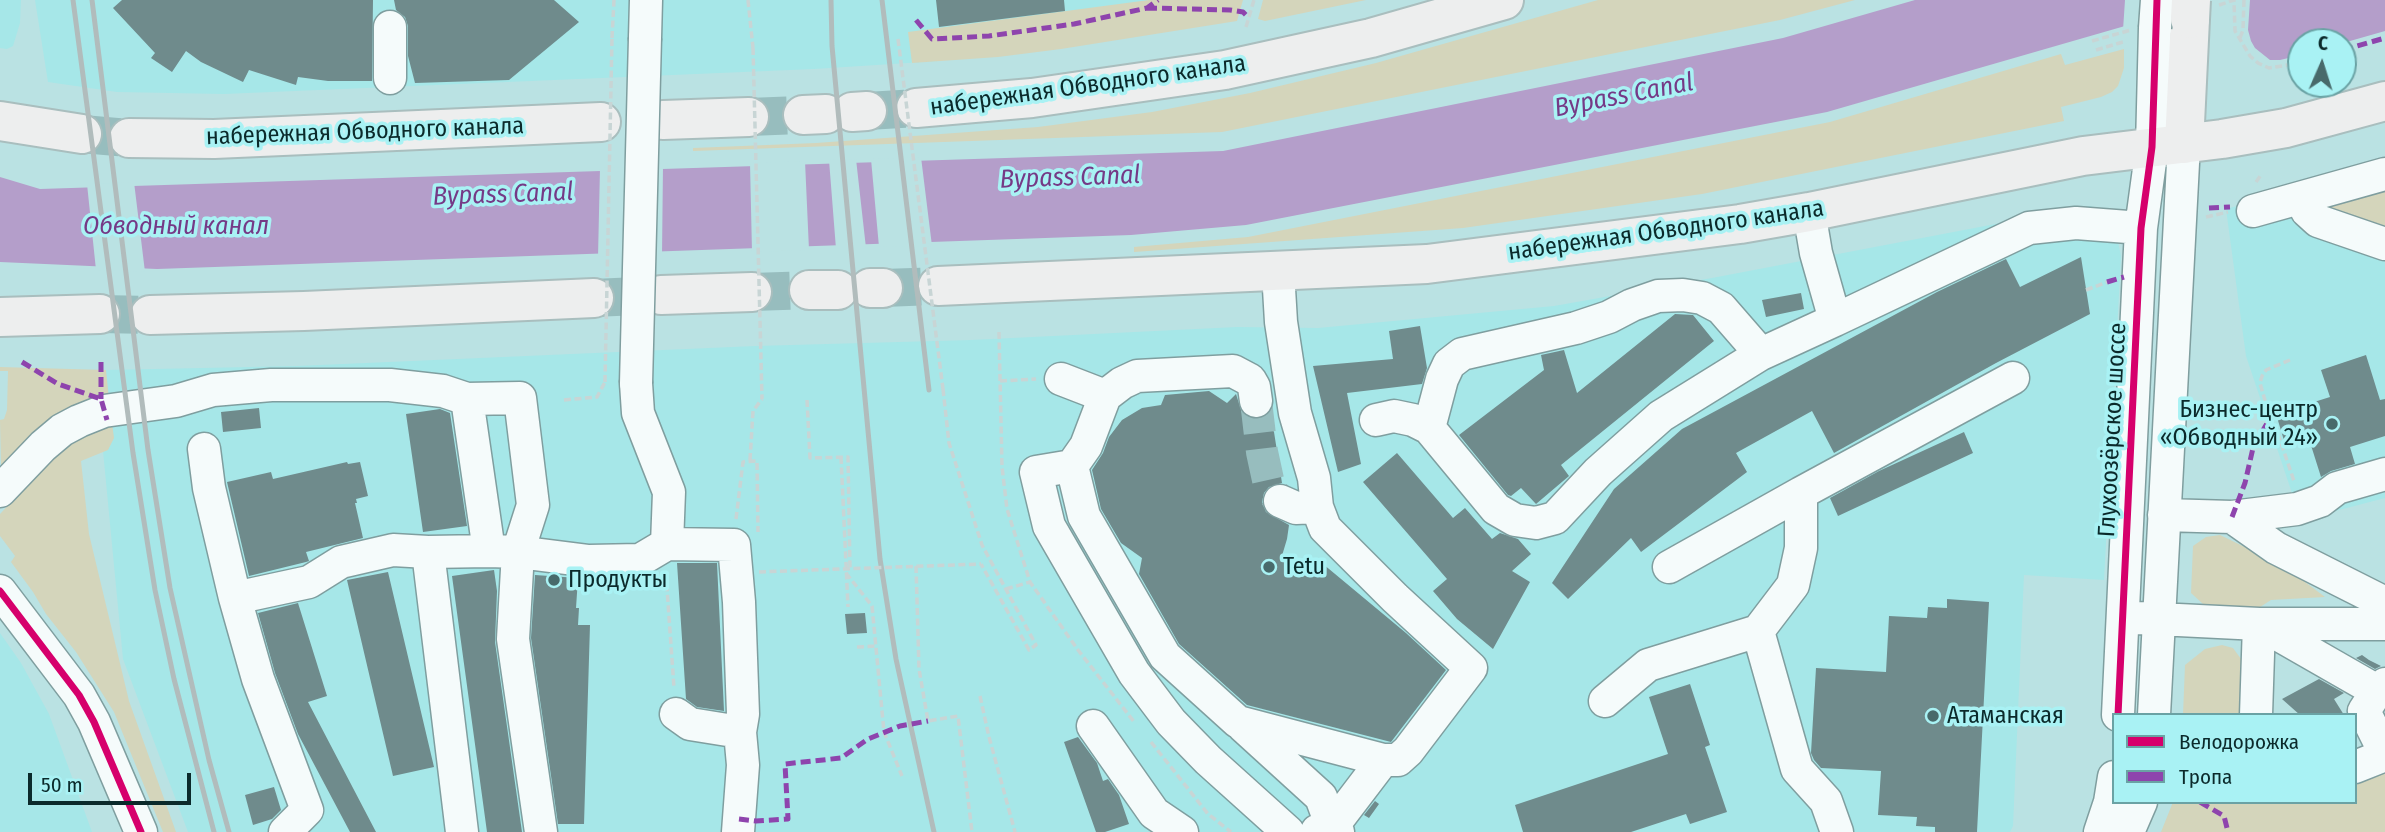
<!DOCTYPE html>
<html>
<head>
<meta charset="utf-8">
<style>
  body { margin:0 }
  #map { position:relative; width:2385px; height:832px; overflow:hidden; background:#bae2e3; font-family:"Fira Sans Condensed",sans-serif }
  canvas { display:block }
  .legend { position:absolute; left:2112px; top:713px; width:245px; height:91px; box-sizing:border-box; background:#a9f2f4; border:2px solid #6aa2a4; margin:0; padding:9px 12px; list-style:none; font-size:21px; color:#0b2a2b }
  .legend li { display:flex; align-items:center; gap:14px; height:35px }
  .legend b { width:35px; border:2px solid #6aa2a4 }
  .north { position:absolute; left:2287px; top:28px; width:70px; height:70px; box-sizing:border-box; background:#a9f2f4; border:2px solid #6aa2a4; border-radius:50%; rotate:3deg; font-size:19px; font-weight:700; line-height:28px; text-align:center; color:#0b2a2b }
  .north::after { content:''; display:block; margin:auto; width:24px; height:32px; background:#486a6b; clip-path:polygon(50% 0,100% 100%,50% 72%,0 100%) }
  .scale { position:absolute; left:28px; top:773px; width:163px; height:32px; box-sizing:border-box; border:4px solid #0b2a2b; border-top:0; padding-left:9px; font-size:21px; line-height:24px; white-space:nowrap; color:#0b2a2b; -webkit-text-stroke:5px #a9f2f4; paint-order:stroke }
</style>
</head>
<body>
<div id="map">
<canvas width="2385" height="832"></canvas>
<ul class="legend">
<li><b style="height:9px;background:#d6006c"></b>Велодорожка</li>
<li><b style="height:9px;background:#8e44ad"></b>Тропа</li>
</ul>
<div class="north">С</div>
<div class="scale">50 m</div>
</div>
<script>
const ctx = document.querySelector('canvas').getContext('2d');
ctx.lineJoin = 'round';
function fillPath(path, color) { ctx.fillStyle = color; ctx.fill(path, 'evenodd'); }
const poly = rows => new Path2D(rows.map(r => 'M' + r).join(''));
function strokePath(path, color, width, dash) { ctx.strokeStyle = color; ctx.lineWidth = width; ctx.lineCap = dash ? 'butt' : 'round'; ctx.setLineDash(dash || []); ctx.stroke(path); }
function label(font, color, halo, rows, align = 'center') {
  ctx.font = font + ' "Fira Sans Condensed",sans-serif'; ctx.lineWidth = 7; ctx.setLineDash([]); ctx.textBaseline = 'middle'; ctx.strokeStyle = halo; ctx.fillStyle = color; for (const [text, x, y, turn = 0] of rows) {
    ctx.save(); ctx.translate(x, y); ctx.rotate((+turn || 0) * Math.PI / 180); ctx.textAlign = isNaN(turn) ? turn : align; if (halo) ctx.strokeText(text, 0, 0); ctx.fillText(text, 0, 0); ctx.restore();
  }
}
const built = poly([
  [0,0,21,0,20,23,13,46,7,49,0,48],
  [35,0,1232,0,936,38,939,61,814,69,224,94,117,92,48,82],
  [2385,165,2385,498,2301,520,2246,356,2226,209],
  [2090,206,2108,213,2115,228,2121,256,2104,580,2024,575,2013,826,2010,832,188,832,123,659,96,378,106,370,297,366,755,346,971,340,1237,327,1318,328,1554,306,1712,278],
  [0,633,21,663,49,714,92,832,0,832]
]);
const green = poly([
  [1149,0,1243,0,1237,21,1061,49,998,57,912,63,908,32],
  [1263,0,1366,0,1265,21,1258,19],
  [1598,0,1855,0,1780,20,1222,132,693,151,693,148,816,143,1038,127,1152,112,1250,93,1376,63],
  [2124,49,2124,68,2118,86,2112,92,2101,97,2061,107,2064,121,1702,194,1463,228,1134,252,1134,247,1248,237,1830,122,2061,54,2065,65],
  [2385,183,2385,231,2329,209,2330,203],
  [0,367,106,370,109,399,9,466,1,465,0,420,4,419,7,410,8,371,0,371],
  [112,423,114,438,108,450,81,461,89,534,129,701,176,832,163,832,114,712,76,652,46,614,33,592,11,562,15,556,0,536,0,514,68,441],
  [2220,535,2284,566,2325,597,2271,600,2257,609,2211,608,2203,604,2191,593,2193,546,2206,537],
  [2222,645,2233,648,2244,663,2243,715,2183,715,2185,665,2205,649],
  [2385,767,2385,832,2161,832,2173,802,2355,802,2355,778]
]);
const water = poly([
  [1915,0,2215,0,1827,112,1246,225,1131,235,157,269,0,262,0,177,40,189,1223,151,1783,38],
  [2250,0,2385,0,2385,31,2343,43,2301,42,2301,55,2280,60,2270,60,2255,48,2251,41,2248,30]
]);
const pier = poly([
  [2125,0,2218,0,2216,3,2123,30],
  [921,157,932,246,879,247,871,159],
  [856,159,866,248,836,249,829,160],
  [805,161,809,250,752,252,750,163],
  [663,166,662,255,598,257,600,168],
  [134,182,145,272,96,270,87,184]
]);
const building = poly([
  [122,0,373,0,372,81,328,81,298,77,296,85,249,70,243,82,201,62,186,51,172,72,151,58,155,53,113,8],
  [394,0,554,0,579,22,509,80,415,83,408,56,408,26,405,17,396,10],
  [936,0,1064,0,1065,11,939,27],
  [2081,257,2090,314,1996,363,1834,453,1812,411,1736,453,1747,472,1641,552,1631,538,1568,599,1552,583,1614,489,1682,429,1937,292,2006,259,2020,287],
  [1801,293,1804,309,1766,317,1762,300],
  [1675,314,1693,315,1714,341,1561,465,1569,476,1536,504,1521,488,1511,496,1508,495,1459,435,1544,370,1541,355,1564,350,1577,393],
  [1420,326,1427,368,1422,384,1347,393,1361,464,1338,472,1313,366,1393,359,1389,331],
  [2366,355,2380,400,2385,399,2385,436,2350,447,2355,464,2331,471,2321,477,2309,439,2286,447,2276,414,2330,397,2321,370],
  [1209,391,1227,403,1236,394,1242,413,1250,418,1258,419,1265,417,1274,432,1282,483,1269,487,1264,493,1262,502,1266,512,1289,525,1287,539,1281,559,1303,577,1317,559,1406,633,1446,670,1391,742,1247,705,1179,644,1139,574,1142,558,1121,543,1101,509,1092,470,1103,453,1109,437,1122,420,1142,408,1161,405,1165,395],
  [259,408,261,428,223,432,221,412],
  [440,409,450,413,467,526,423,532,406,414],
  [1964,432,1973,453,1838,516,1830,498,1879,471],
  [1397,453,1453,518,1465,508,1492,539,1500,533,1518,539,1531,554,1512,571,1530,582,1493,649,1457,619,1433,591,1447,579,1363,482],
  [347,462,348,464,360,462,368,496,356,499,357,503,355,503,363,538,306,552,309,561,306,562,249,576,227,482,271,472,273,479],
  [677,563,717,563,724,711,697,707,686,699],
  [494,570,497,591,495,642,522,832,487,832,452,576],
  [388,572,434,767,393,776,347,580],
  [535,575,578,578,576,608,579,608,578,625,590,625,584,824,558,824,531,638],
  [1947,599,1989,602,1977,832,1935,832,1935,827,1916,826,1917,817,1878,815,1881,771,1821,768,1814,760,1811,753,1816,668,1886,672,1889,616,1927,618,1928,607,1947,608],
  [298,603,327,696,308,702,376,832,350,832,298,734,275,673,258,613],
  [865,613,867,633,847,634,845,614],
  [2362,655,2369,660,2381,666,2375,669,2356,658],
  [2319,679,2344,693,2334,699,2344,715,2300,715,2282,699],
  [1690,684,1710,745,1705,747,1727,812,1690,824,1686,814,1631,832,1523,832,1515,805,1668,754,1649,697],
  [1078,737,1097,763,1103,781,1108,779,1119,795,1129,824,1105,832,1096,832,1064,742],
  [274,787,281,810,272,819,253,825,245,795],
  [1375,801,1379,804,1369,818,1364,815]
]);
const minorTunnel = poly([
  [1256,401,1262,452,1270,489,1280,501]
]);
const majorTunnel = poly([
  [867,111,916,108],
  [749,117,803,115],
  [82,134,129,138],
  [883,288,938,286],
  [752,292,809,290],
  [594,298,661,295],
  [100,314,150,315]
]);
const path = poly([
  [748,0,753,48],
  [2219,5,2234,0,2235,31,2250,56,2258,63,2269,68,2294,64,2299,85],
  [1246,27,1254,0],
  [612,38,614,0],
  [2240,38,2243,30,2244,0],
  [2092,41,2131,30],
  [2096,50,2123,42],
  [2256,182,2261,175],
  [2206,217,2228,212],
  [2086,290,2107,282],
  [999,332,1002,467,1007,509,1030,582,1078,650,1135,723],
  [2290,360,2266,370,2262,376,2260,383,2270,418,2277,431,2294,481],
  [1000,381,1036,379],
  [943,389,949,443,982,545,1036,645,1029,650,981,564],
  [564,400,597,397,605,382],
  [807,400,810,458,848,457,850,569],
  [841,457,848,607],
  [750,460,753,411,762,399],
  [736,519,743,462,757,461,758,532],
  [916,566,919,669,928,721,958,716,972,832],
  [846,573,872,606,884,732,902,776],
  [666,574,674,688],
  [1006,589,1030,582],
  [857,647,876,646],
  [980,696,989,737,1015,832],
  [1151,742,1208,814,1231,832]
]);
const minor = poly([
  [390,27,390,78],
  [645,38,646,0],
  [2301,198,2307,211,2318,221,2385,244],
  [2253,211,2385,174],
  [1835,320,2029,228,2076,223,2141,228],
  [1061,379,1105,396],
  [636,383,638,413,669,492,667,544],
  [467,399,489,551],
  [1256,401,1254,387,1250,380,1233,371,1137,376,1122,383,1105,396,1086,446,1072,466,1084,516,1165,656,1238,722,1383,760,1398,760,1408,751,1471,668,1395,598,1325,528,1317,507,1314,478,1295,413,1281,322,1278,272],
  [1376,420,1394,416,1413,420,1429,428,1496,509,1515,520,1536,523,1555,518,1598,472,1661,416,1761,354,1835,320,1816,253,1809,212],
  [1429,428,1442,379,1449,364,1462,354,1576,328,1609,317,1632,305,1658,296,1683,295,1702,298,1721,308,1761,354],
  [204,449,209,488,235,598,309,582,341,562,393,550,428,552],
  [1072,466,1036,472,1049,526,1134,673,1171,722,1208,760,1288,832],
  [0,491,43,446,62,430,79,421,104,411,176,401,213,390,271,385,390,385,443,391,467,399,520,398,533,505,518,552,513,639,541,832],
  [1280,501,1296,508,1317,507],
  [2164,515,2232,517,2297,509,2320,501,2337,488,2385,474],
  [2232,517,2276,548,2385,603],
  [1669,567,1801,493],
  [0,591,79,695,94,722,141,832],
  [235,598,258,679,307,810,285,832],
  [2138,618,2259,624,2385,624],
  [2260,624,2377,691,2385,684],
  [2377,691,2364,711,2385,753],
  [1605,701,1648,665,1758,631],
  [676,714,690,724,740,732],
  [2118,715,2141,228,2152,147,2155,28],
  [2154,715,2184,144],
  [2256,715,2259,624],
  [1093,726,1154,813,1182,832],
  [1243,726,1321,797,1332,827,1338,832],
  [2355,767,2385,755],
  [1317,831,1332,827,1383,760],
  [462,832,428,552,489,551,518,552,589,561,640,560,667,544,734,545,739,602,743,714,740,732,743,765,738,832],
  [1837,832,1826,801,1797,769,1758,631,1793,585,1801,548,1801,493,2013,378],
  [2100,832,2110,802,2114,777],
  [2128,832,2141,802]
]);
const major = poly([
  [916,108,1032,98,1225,70,1371,38,1504,0],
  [852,112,867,111],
  [803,115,826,114],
  [663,120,749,117],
  [0,121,82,134],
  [129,138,214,139,601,122],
  [2184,144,2190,19],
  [938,286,1427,264,1740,224,1809,212,2083,156,2222,139,2286,128,2385,101],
  [870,288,883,288],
  [809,290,838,290],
  [661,295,752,292],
  [150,315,304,311,594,298],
  [0,317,100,314]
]);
const rail = poly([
  [73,0,133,453,155,590,174,679,214,832],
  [92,0,148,450,170,588,209,760,229,832],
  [831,0,832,46,880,559,896,659,934,832],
  [882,0,929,390]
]);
const pathBridge = poly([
  [898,39,943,389],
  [753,48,762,399],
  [605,382,612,38],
  [759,572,981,564]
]);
const minorBridge = poly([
  [2155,28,2157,0],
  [636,383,645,38]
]);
const majorBridge = poly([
  [2190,19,2191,0]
]);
const quiet = poly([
  [1147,8,1230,10,1243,12,1249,18],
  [916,20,932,39,989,36,1074,24,1147,8,1158,0],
  [2343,50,2385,38],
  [2294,64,2301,62],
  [2209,208,2230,207],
  [2107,282,2124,277],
  [22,362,58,384,101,399,107,420],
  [101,362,101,399],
  [2232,517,2245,483,2253,448,2270,418],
  [2200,802,2224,816,2228,832],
  [739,819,756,821,788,819,785,764,841,758,868,739,900,726,928,721]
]);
const cycleway = poly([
  [0,591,79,695,94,722,141,832],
  [2118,715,2141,228,2152,147,2157,0]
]);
const markers = [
  [2332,424,7,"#486a6b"],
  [1269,567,7,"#486a6b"],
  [554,580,7,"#486a6b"],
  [1933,716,7,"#486a6b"]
];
const streetNames = [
  ["набережная Обводного канала",1088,86,-8],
  ["набережная Обводного канала",365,132,-2],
  ["набережная Обводного канала",1666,231,-8],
  ["Глухоозёрское шоссе",2113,430,-87]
];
const poiNames = [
  ["Бизнес-центр",2318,410,"right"],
  ["«Обводный 24»",2318,438,"right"],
  ["Tetu",1283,567],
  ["Продукты",568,580],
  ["Атаманская",1947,716]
];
const waterNames = [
  ["Bypass Canal",1624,96,-11],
  ["Bypass Canal",1070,178,-2],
  ["Bypass Canal",503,195,-2],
  ["Обводный канал",176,227]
];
fillPath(built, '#a6e7e8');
fillPath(green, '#d4d5bb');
fillPath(water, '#b49eca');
fillPath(pier, '#bae2e3');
fillPath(building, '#6f8b8c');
strokePath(minorTunnel, '#97bdbe', 32, [32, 16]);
strokePath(majorTunnel, '#97bdbe', 38, [38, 19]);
strokePath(minor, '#7f9e9f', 35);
strokePath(major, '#a9bebe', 42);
strokePath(path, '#c8d5d5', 3.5, [7, 3.5]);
strokePath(minor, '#f5fbfb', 32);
strokePath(major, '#edeeee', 38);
strokePath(rail, '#b1bcbc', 5);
strokePath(minorBridge, '#7f9e9f', 35, []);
strokePath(majorBridge, '#a9bebe', 42, []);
strokePath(pathBridge, '#c8d5d5', 3.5, [7, 3.5]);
strokePath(minorBridge, '#f5fbfb', 32);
strokePath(majorBridge, '#edeeee', 38);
strokePath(quiet, '#8e44ad', 5, [10, 5]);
strokePath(cycleway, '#d6006c', 7);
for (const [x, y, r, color] of markers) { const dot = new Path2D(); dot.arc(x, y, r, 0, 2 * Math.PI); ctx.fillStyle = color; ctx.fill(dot); strokePath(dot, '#a9f2f4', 2.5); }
label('24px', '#0b2a2b', '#a9f2f4', streetNames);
label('24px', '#0b2a2b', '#a9f2f4', poiNames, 'left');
label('italic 26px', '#753a86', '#a9f2f4', waterNames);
</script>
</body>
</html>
